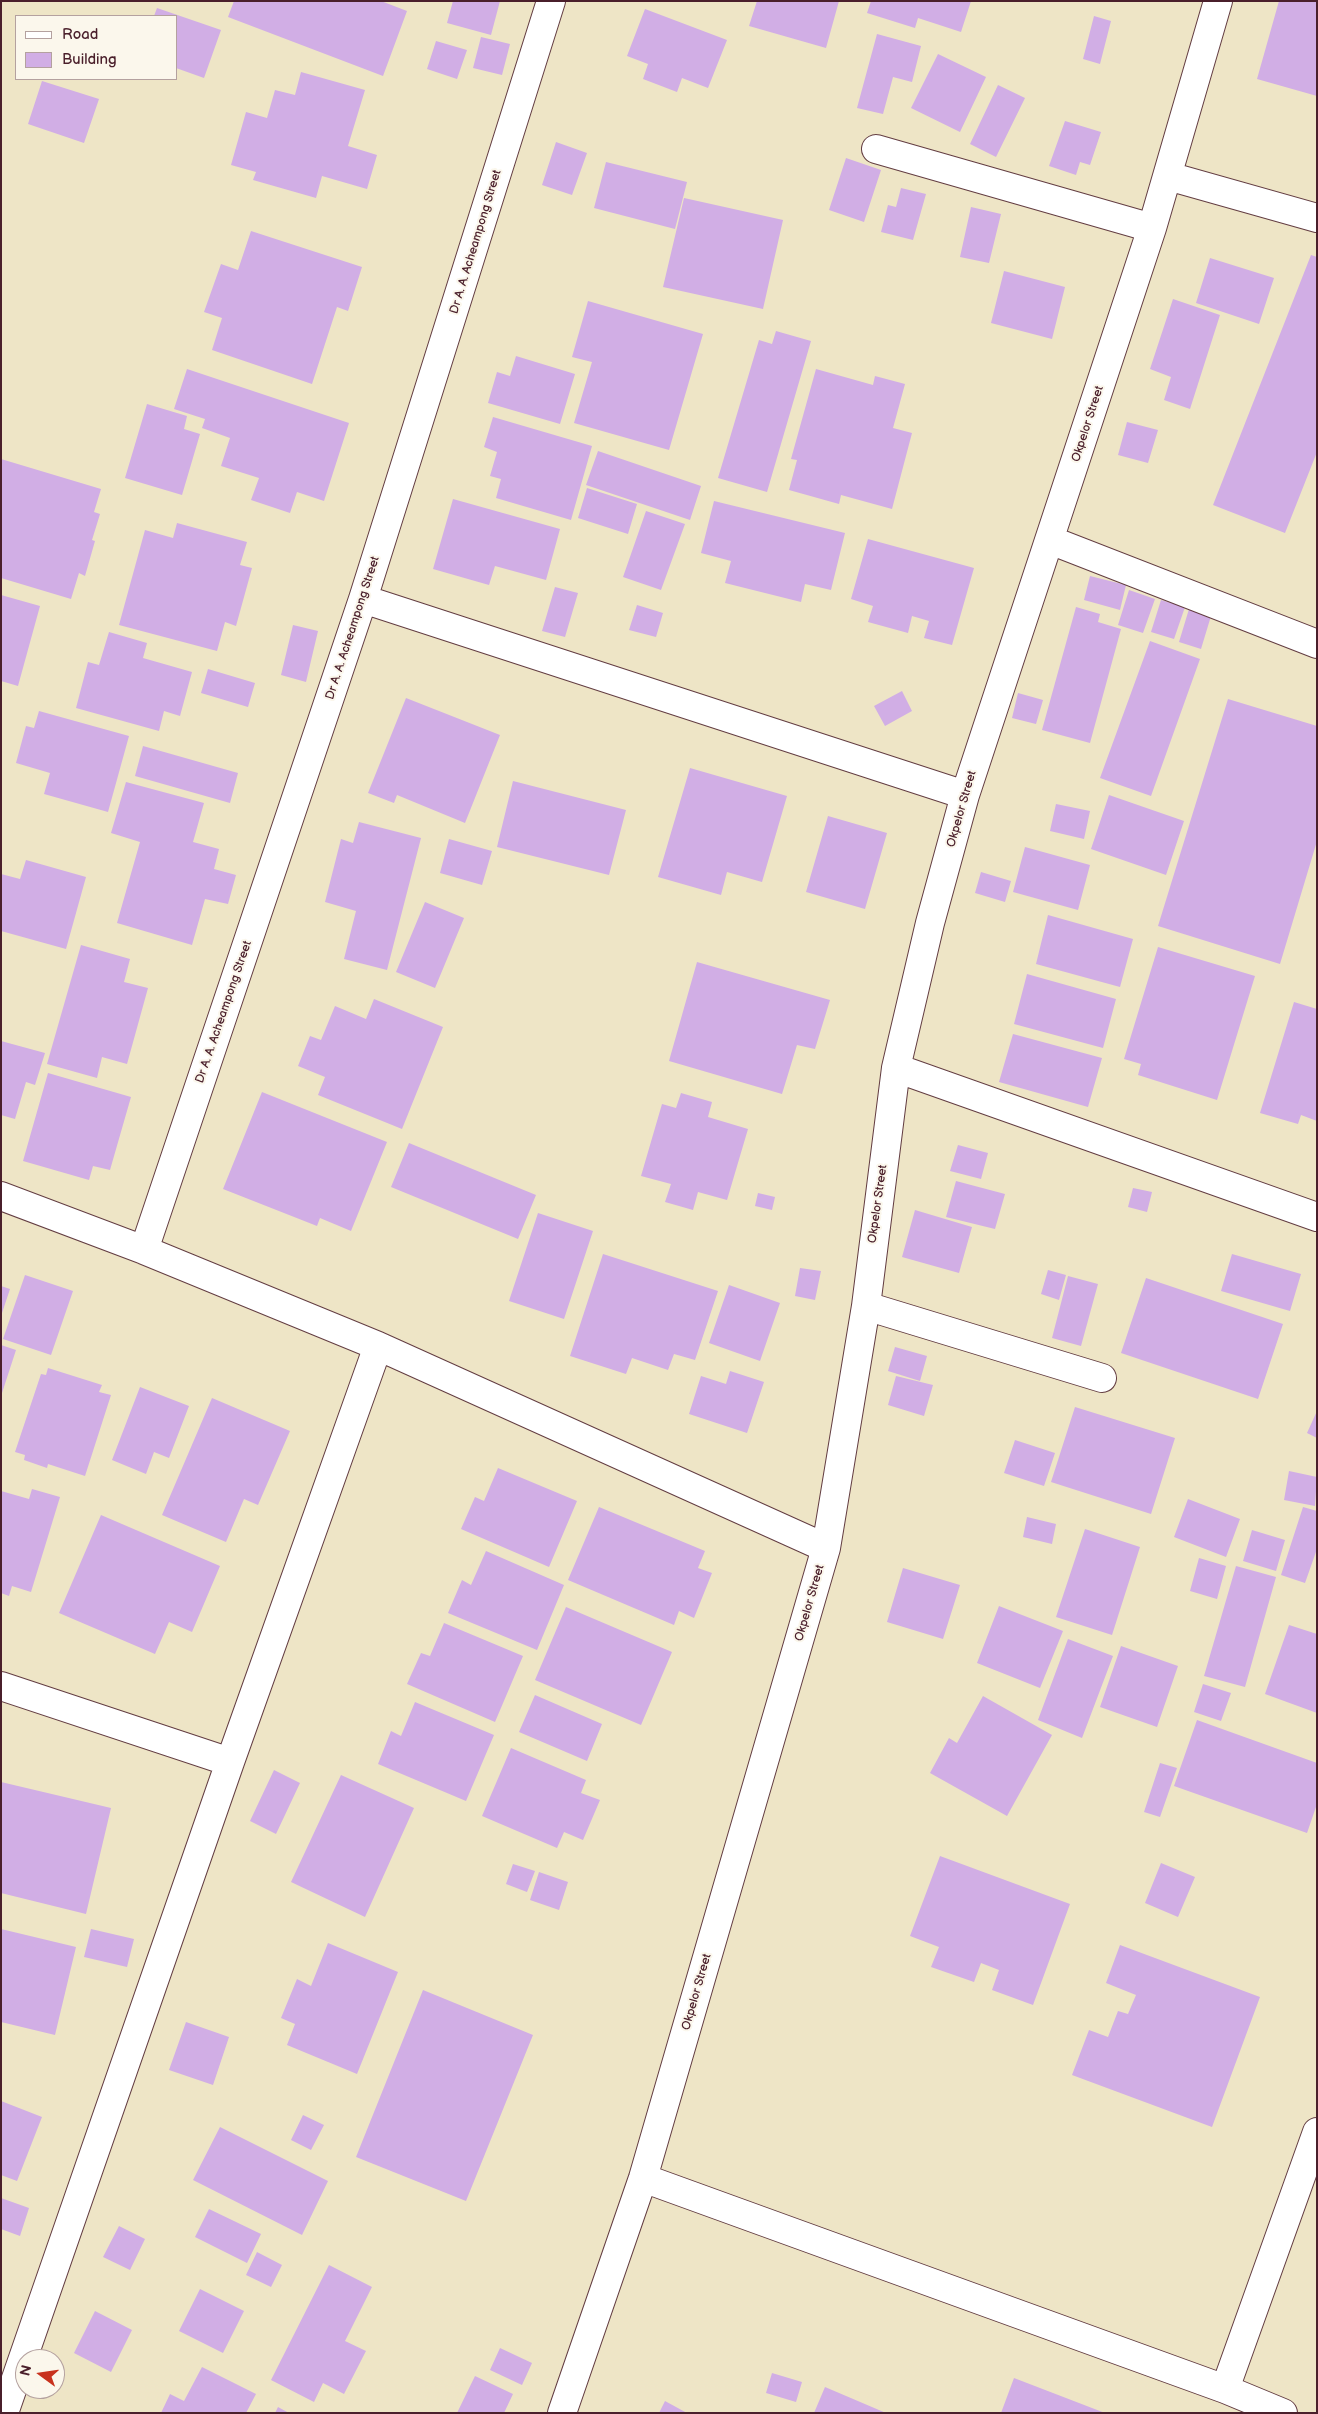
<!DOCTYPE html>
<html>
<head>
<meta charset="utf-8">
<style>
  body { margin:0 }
  #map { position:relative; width:1318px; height:2414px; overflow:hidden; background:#eee5c6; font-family:"Balsamiq Sans",sans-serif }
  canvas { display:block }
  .frame { position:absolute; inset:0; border:2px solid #4a1f2b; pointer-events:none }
  .legend { position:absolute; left:15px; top:15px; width:162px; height:65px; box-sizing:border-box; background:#fbf7ec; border:1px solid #b4a19f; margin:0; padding:6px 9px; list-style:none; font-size:15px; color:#4a1f2b }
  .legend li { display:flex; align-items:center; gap:10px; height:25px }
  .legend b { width:25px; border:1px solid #b4a19f }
  .north { position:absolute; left:15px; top:2349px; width:50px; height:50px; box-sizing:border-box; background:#fbf7ec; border:1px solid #b4a19f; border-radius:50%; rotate:284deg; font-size:14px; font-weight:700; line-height:20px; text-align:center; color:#4a1f2b }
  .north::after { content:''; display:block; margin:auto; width:18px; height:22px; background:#c8321e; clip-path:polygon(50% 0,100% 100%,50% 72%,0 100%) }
</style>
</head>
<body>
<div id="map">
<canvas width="1318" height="2414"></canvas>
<div class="frame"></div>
<ul class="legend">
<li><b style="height:6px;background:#fff"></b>Road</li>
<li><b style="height:14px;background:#d1aee5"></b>Building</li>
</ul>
<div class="north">N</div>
</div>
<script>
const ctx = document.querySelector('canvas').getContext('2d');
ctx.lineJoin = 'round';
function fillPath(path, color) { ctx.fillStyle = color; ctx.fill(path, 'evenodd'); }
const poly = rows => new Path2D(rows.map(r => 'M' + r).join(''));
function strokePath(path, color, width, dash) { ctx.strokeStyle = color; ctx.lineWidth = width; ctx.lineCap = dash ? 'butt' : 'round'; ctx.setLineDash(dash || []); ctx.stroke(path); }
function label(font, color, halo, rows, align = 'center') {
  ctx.font = font + ' "Balsamiq Sans",sans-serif'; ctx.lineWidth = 4; ctx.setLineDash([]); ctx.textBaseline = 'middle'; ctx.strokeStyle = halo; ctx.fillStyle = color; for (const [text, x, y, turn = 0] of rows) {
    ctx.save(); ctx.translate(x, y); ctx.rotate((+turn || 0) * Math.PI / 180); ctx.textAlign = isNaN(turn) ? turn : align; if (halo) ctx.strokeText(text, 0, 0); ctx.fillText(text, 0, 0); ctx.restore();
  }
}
const building = poly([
  [234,1,381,1,407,11,383,76,228,17],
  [453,1,500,1,491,35,447,23],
  [757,1,839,1,826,48,749,26],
  [871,1,971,1,961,32,918,18,915,28,867,13],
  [1279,1,1317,1,1317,96,1257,79],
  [157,8,221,30,204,78,176,68,176,16,154,16],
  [645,9,727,40,708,88,682,78,677,92,643,79,648,64,627,56],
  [1094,16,1111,21,1100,64,1083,59],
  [877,34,921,46,912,82,893,77,883,114,857,108],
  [481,37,510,44,502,75,473,68],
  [436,41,467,50,457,79,427,69],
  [938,54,986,77,960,132,911,108],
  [301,72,365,90,348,146,377,155,367,189,322,176,316,198,253,180,256,172,231,165,246,112,267,118,275,90,295,95],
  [42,81,99,99,84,143,28,124],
  [998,85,1025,98,996,157,970,144],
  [1065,121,1101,132,1090,165,1080,162,1076,175,1049,166],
  [556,142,587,153,572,195,542,185],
  [846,158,881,170,864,222,829,210],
  [606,162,687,182,675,229,594,208],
  [901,188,926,194,913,240,881,232,888,205,896,207],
  [684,198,783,220,763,309,663,287],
  [971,207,1001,214,989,263,960,257],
  [251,231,362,267,348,311,337,307,312,384,212,350,222,318,204,312,221,264,238,270],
  [1311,255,1317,257,1317,452,1285,533,1213,505],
  [1210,258,1274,278,1259,324,1196,303],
  [1004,271,1065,287,1052,339,991,323],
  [1173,299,1220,315,1190,409,1164,400,1171,377,1150,369],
  [588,301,703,334,669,450,574,423,592,362,572,357],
  [776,331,811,341,767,492,718,478,759,340,772,344],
  [516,356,575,374,560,424,488,403,497,372,510,376],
  [187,369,349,423,324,501,297,492,290,513,251,500,259,478,221,466,230,438,202,428,205,419,174,409],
  [816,369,873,385,875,376,905,384,893,428,912,433,892,509,841,495,839,504,789,490,797,460,791,459],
  [147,404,187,416,184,429,200,434,182,495,125,478],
  [493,417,592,446,571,520,496,498,501,479,490,476,497,452,484,447],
  [1127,422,1158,430,1148,463,1118,455],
  [598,451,701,486,690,520,586,485],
  [1,459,101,489,94,512,100,514,92,540,95,541,85,576,79,573,71,599,1,578],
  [587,488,637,504,628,534,578,518],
  [453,499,560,529,546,580,495,566,489,585,433,569],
  [714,501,845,533,831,590,805,584,801,602,725,583,731,561,701,553],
  [646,511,685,524,661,590,623,577],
  [177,523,247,542,240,565,252,568,236,626,225,622,217,651,119,625,145,530,173,538],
  [868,539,974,568,952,645,924,638,929,621,912,616,908,633,868,622,873,606,851,599],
  [1090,576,1126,585,1120,610,1084,600],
  [555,587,578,593,565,637,542,631],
  [1129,590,1155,599,1143,633,1118,625],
  [1,595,40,606,18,686,1,681],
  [1161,600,1185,607,1174,639,1151,632],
  [637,605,663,613,656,637,629,630],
  [1076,607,1100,614,1098,622,1121,629,1090,743,1042,730],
  [1189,609,1211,616,1201,649,1179,642],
  [293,625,318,631,306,682,281,675],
  [109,632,147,643,143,658,192,672,180,716,164,711,159,731,76,708,88,662,99,665],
  [1150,641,1200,659,1151,796,1100,778],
  [208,669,255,683,248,707,201,693],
  [902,691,912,711,885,726,874,706],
  [1018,693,1043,700,1036,724,1012,718],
  [406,698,500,735,465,823,397,795,394,803,368,793],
  [1228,699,1317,726,1317,841,1280,964,1158,926],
  [39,711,129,736,108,812,44,794,50,773,16,763,26,726,34,728],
  [143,746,238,773,230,803,135,776],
  [690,768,787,796,762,882,727,872,721,895,658,877],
  [513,781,626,810,609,875,497,847],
  [126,782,204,803,193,842,219,849,214,869,236,875,228,904,205,899,192,945,117,923,140,842,111,833],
  [1109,795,1184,821,1166,875,1091,849],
  [1056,804,1090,811,1084,839,1050,831],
  [828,816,887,833,865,909,806,892],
  [359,822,421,838,387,970,344,959,356,911,325,902,341,839,353,843],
  [449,839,492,851,482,885,440,873],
  [1025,847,1090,865,1078,910,1013,892],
  [26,860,86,877,66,949,1,931,1,874,20,879],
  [981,872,1011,881,1005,902,975,893],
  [425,902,464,918,435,988,396,972],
  [1048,915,1133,939,1120,987,1036,964],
  [81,945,130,959,124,982,148,988,127,1064,102,1057,97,1078,47,1064],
  [1158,947,1255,976,1217,1100,1138,1075,1141,1064,1124,1059],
  [697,962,830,1000,815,1049,797,1045,782,1094,669,1061],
  [1027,974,1116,999,1103,1048,1014,1024],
  [374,999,443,1027,402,1129,318,1095,325,1077,298,1066,310,1036,321,1040,335,1006,366,1019],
  [1294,1002,1317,1009,1317,1121,1301,1115,1298,1124,1260,1113],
  [1013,1034,1102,1058,1088,1107,999,1082],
  [1,1041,45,1053,35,1085,26,1082,15,1119,1,1115],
  [48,1073,131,1097,110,1170,93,1166,89,1180,23,1161],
  [262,1092,387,1142,351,1231,320,1218,317,1226,223,1189],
  [681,1093,712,1102,708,1117,748,1129,727,1200,698,1192,693,1210,665,1202,671,1184,641,1176,662,1104,676,1108],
  [409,1143,536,1195,518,1239,391,1187],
  [958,1145,988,1153,981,1179,950,1171],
  [956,1181,1005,1194,995,1229,946,1217],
  [1133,1188,1152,1192,1147,1212,1128,1207],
  [758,1193,775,1197,772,1210,755,1206],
  [915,1210,972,1227,959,1273,902,1257],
  [538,1213,593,1231,564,1319,509,1301],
  [603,1254,718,1291,695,1360,674,1354,668,1370,632,1358,626,1374,570,1356],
  [1232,1254,1301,1274,1290,1311,1221,1291],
  [800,1268,821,1271,815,1300,795,1296],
  [1048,1270,1066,1275,1059,1300,1041,1294],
  [25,1275,73,1291,51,1355,3,1339],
  [1068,1276,1098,1284,1081,1346,1052,1338],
  [1146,1278,1283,1324,1258,1399,1121,1353],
  [729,1285,780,1303,760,1361,709,1343],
  [1,1286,10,1289,2,1313,1,1313],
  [1,1345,16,1350,2,1393,1,1393],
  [895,1347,927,1356,920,1381,888,1371],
  [48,1368,102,1385,99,1392,111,1395,85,1476,48,1464,47,1468,24,1460,25,1455,15,1452,41,1374,46,1375],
  [730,1371,764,1382,747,1433,689,1414,701,1376,726,1384],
  [896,1376,933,1385,924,1416,888,1405],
  [140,1387,189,1406,169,1458,154,1452,146,1474,112,1460],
  [212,1398,290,1431,258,1505,244,1499,226,1542,162,1515],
  [1075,1407,1175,1438,1151,1514,1051,1482],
  [1317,1411,1317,1438,1307,1433],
  [1015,1440,1055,1453,1044,1486,1004,1473],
  [498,1468,577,1501,549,1567,461,1529,475,1497,484,1501],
  [1289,1471,1317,1477,1315,1506,1284,1500],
  [32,1489,60,1497,31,1592,12,1586,9,1596,1,1593,1,1491,29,1499],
  [1188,1499,1240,1519,1226,1557,1174,1537],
  [599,1507,705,1551,698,1568,712,1573,694,1618,679,1611,674,1625,568,1580],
  [1303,1507,1317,1511,1317,1549,1305,1583,1281,1575],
  [101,1515,220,1566,192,1632,169,1622,155,1654,59,1613],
  [1027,1517,1056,1524,1052,1544,1023,1537],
  [1085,1529,1140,1547,1112,1635,1056,1617],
  [1252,1530,1285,1540,1276,1571,1243,1561],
  [486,1551,564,1585,537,1650,448,1613,462,1580,471,1585],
  [1199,1558,1226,1566,1217,1599,1190,1591],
  [1236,1566,1276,1577,1245,1687,1204,1676],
  [903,1568,960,1585,943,1639,887,1622],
  [999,1606,1063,1631,1040,1688,977,1663],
  [566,1607,672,1652,641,1725,535,1680],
  [444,1623,523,1656,495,1722,407,1684,421,1653,430,1656],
  [1289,1625,1317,1634,1317,1713,1265,1694],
  [1068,1639,1113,1656,1082,1738,1038,1720],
  [1121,1646,1178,1666,1157,1727,1100,1707],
  [1203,1684,1231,1693,1221,1721,1194,1712],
  [535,1695,602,1724,587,1761,519,1732],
  [983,1696,1052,1735,1007,1816,930,1773,949,1738,957,1743],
  [415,1702,494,1735,466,1801,378,1764,391,1731,401,1736],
  [1197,1720,1317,1763,1317,1804,1307,1833,1174,1786],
  [511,1748,586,1780,581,1793,600,1800,583,1840,564,1832,557,1848,482,1816],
  [1160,1763,1177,1768,1160,1817,1144,1812],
  [274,1770,300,1783,276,1834,250,1821],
  [341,1775,414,1808,365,1917,291,1882],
  [1,1782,111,1808,86,1914,1,1893],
  [940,1856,1070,1904,1033,2005,992,1990,999,1970,981,1963,974,1982,931,1967,939,1947,910,1936],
  [1161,1863,1195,1877,1178,1917,1145,1903],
  [513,1864,535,1871,527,1892,506,1884],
  [539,1872,568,1882,559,1910,530,1900],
  [1,1929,76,1947,55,2035,1,2022],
  [91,1929,134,1939,127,1967,84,1957],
  [328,1943,398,1972,357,2074,287,2045,295,2024,281,2018,297,1979,311,1986],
  [1120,1945,1260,1997,1212,2127,1072,2075,1089,2030,1108,2037,1118,2011,1128,2014,1136,1995,1106,1983],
  [423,1990,533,2035,466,2201,356,2157],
  [186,2022,229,2037,213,2085,169,2070],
  [1,2101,42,2117,17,2181,1,2175],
  [303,2115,324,2125,311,2150,291,2140],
  [220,2127,328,2181,302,2235,193,2180],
  [1,2198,29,2208,20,2236,1,2229],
  [209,2209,261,2234,247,2263,195,2237],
  [119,2226,145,2239,130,2270,103,2257],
  [257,2252,282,2265,271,2287,246,2275],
  [329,2265,372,2287,345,2341,366,2351,344,2394,323,2383,314,2402,271,2380],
  [200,2289,244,2311,223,2353,179,2331],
  [95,2311,132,2330,111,2372,74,2353],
  [500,2348,532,2363,522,2385,490,2370],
  [202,2367,256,2394,246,2413,161,2413,170,2394,184,2401],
  [772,2373,802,2382,796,2402,766,2393],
  [475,2376,513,2394,504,2413,457,2413],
  [1014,2378,1105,2413,1001,2413],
  [825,2387,886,2413,814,2413],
  [665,2401,687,2413,659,2413],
  [278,2407,289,2413,275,2413]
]);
const minor = poly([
  [876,149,1152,228],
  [1168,176,1317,218],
  [1050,540,1317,644],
  [363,599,965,795],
  [896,1068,1317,1217],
  [1,1196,144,1250,378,1346,826,1548],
  [144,1250,363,599,551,1],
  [866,1306,1102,1378],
  [1,1686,230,1762],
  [643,2178,1225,2389,1283,2413],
  [1225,2389,1317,2132],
  [4,2413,230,1762,378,1346],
  [562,2413,643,2178,826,1548,866,1306,896,1068,930,923,965,795,1152,228,1218,1]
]);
const streetNames = [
  ["Dr A. A. Acheampong Street",476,242,-73],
  ["Okpelor Street",1088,424,-72],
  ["Dr A. A. Acheampong Street",353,628,-72],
  ["Okpelor Street",962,809,-74],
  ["Dr A. A. Acheampong Street",224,1012,-71],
  ["Okpelor Street",878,1204,-82],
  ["Okpelor Street",810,1603,-74],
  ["Okpelor Street",697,1992,-74]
];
fillPath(building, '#d1aee5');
strokePath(minor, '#633d42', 30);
strokePath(minor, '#fff', 28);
label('12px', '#4a1f2b', '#fbf7ec', streetNames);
</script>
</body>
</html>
